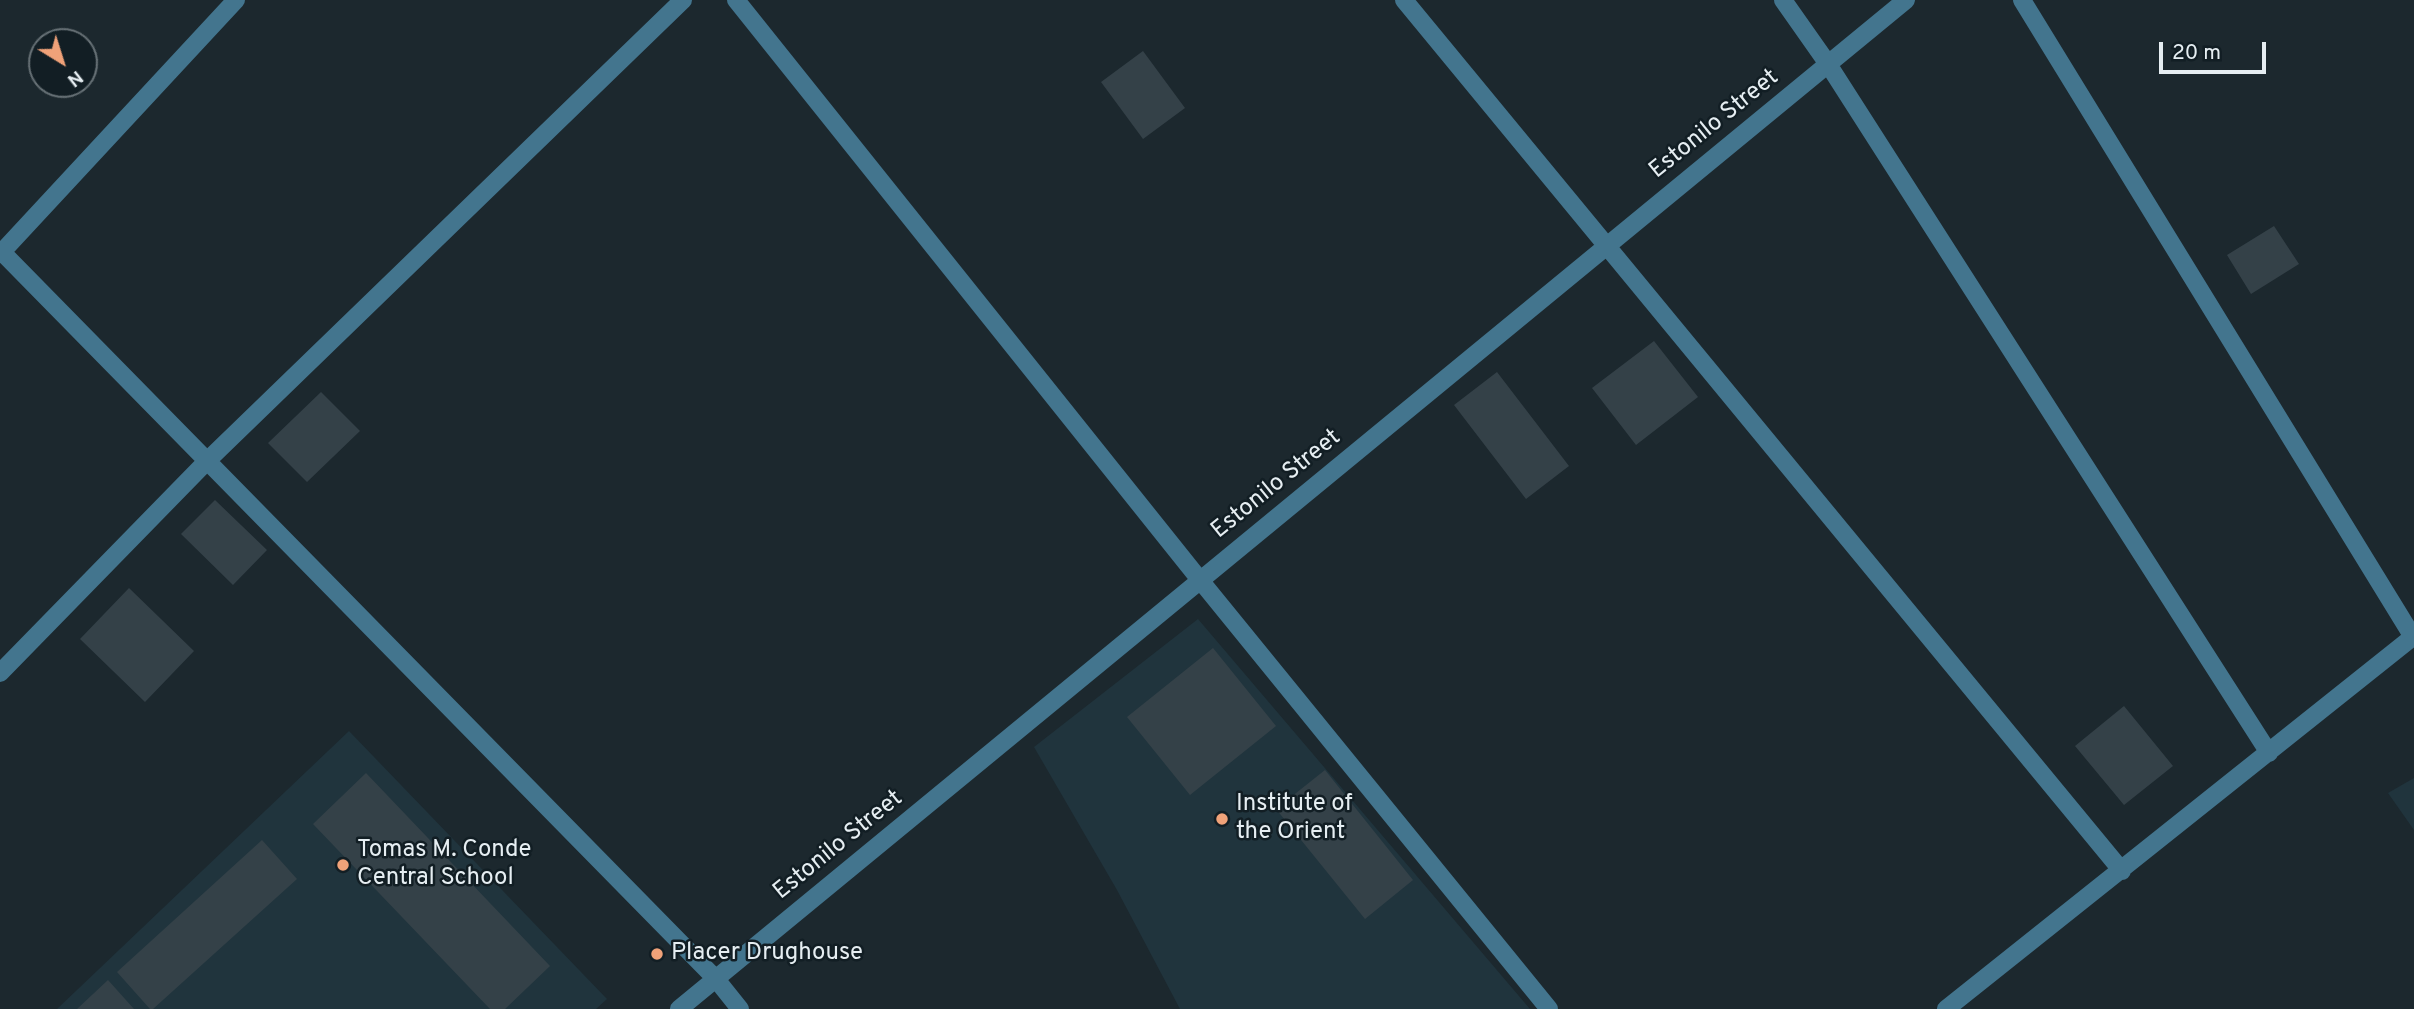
<!DOCTYPE html>
<html>
<head>
<meta charset="utf-8">
<style>
  body { margin:0 }
  #map { position:relative; width:2414px; height:1009px; overflow:hidden; background:#1c282e; font-family:Overpass,sans-serif }
  canvas { display:block }
  .north { position:absolute; left:28px; top:28px; width:70px; height:70px; box-sizing:border-box; background:#121e24; border:2px solid #677176; border-radius:50%; rotate:142deg; font-size:19px; font-weight:700; line-height:28px; text-align:center; color:#e6eef2 }
  .north::after { content:''; display:block; margin:auto; width:24px; height:32px; background:#f0a279; clip-path:polygon(50% 0,100% 100%,50% 72%,0 100%) }
  .scale { position:absolute; left:2159px; top:42px; width:107px; height:32px; box-sizing:border-box; border:4px solid #e6eef2; border-top:0; padding-left:9px; font-size:21px; line-height:24px; white-space:nowrap; color:#e6eef2; -webkit-text-stroke:5px #121e24; paint-order:stroke }
</style>
</head>
<body>
<div id="map">
<canvas width="2414" height="1009"></canvas>
<div class="north">N</div>
<div class="scale">20 m</div>
</div>
<script>
const ctx = document.querySelector('canvas').getContext('2d');
ctx.lineJoin = 'round';
function fillPath(path, color) { ctx.fillStyle = color; ctx.fill(path, 'evenodd'); }
const poly = rows => new Path2D(rows.map(r => 'M' + r).join(''));
function strokePath(path, color, width, dash) { ctx.strokeStyle = color; ctx.lineWidth = width; ctx.lineCap = dash ? 'butt' : 'round'; ctx.setLineDash(dash || []); ctx.stroke(path); }
function label(font, color, halo, rows, align = 'center') {
  ctx.font = font + ' Overpass,sans-serif'; ctx.lineWidth = 5; ctx.setLineDash([]); ctx.textBaseline = 'middle'; ctx.strokeStyle = halo; ctx.fillStyle = color; for (const [text, x, y, turn = 0] of rows) {
    ctx.save(); ctx.translate(x, y); ctx.rotate((+turn || 0) * Math.PI / 180); ctx.textAlign = isNaN(turn) ? turn : align; if (halo) ctx.strokeText(text, 0, 0); ctx.fillText(text, 0, 0); ctx.restore();
  }
}
const built = poly([
  [1198,619,1530,1009,1180,1009,1117,890,1034,747],
  [349,731,607,999,596,1009,57,1009],
  [2414,778,2414,830,2388,793]
]);
const building = poly([
  [1143,51,1185,108,1143,139,1101,82],
  [2274,226,2299,264,2251,294,2227,255],
  [1654,341,1698,397,1636,445,1592,388],
  [1497,372,1569,466,1526,499,1454,405],
  [321,392,360,431,307,482,268,443],
  [215,500,267,550,233,585,181,534],
  [129,588,194,651,145,702,80,639],
  [1213,648,1276,726,1190,795,1127,717],
  [2124,706,2173,766,2124,805,2075,746],
  [1325,770,1413,880,1365,919,1276,809],
  [366,773,550,966,505,1009,490,1009,313,824],
  [262,840,297,879,153,1009,150,1009,117,972],
  [108,980,134,1009,77,1009]
]);
const minor = poly([
  [736,0,1200,580,1549,1009],
  [1404,0,2122,871],
  [1783,0,1828,64,2269,753],
  [2022,0,2413,637],
  [0,250,716,979,740,1009],
  [2,252,236,0],
  [0,673,207,461,683,0],
  [679,1009,1906,0],
  [1946,1009,2414,636]
]);
const markers = [
  [1222,819,7,"#f0a279"],
  [343,865,7,"#f0a279"],
  [657,954,7,"#f0a279"]
];
const streetNames = [
  ["Estonilo Street",1715,125,-39],
  ["Estonilo Street",1277,485,-39],
  ["Estonilo Street",839,846,-39]
];
const poiNames = [
  ["Institute of",1236,805],
  ["the Orient",1236,833],
  ["Tomas M. Conde",357,851],
  ["Central School",357,879],
  ["Placer Drughouse",671,954]
];
fillPath(built, '#20343d');
fillPath(building, '#344148');
strokePath(minor, '#43758e', 18);
for (const [x, y, r, color] of markers) { const dot = new Path2D(); dot.arc(x, y, r, 0, 2 * Math.PI); ctx.fillStyle = color; ctx.fill(dot); strokePath(dot, '#121e24', 2.5); }
label('24px', '#e6eef2', '#121e24', streetNames);
label('24px', '#e6eef2', '#121e24', poiNames, 'left');
</script>
</body>
</html>
